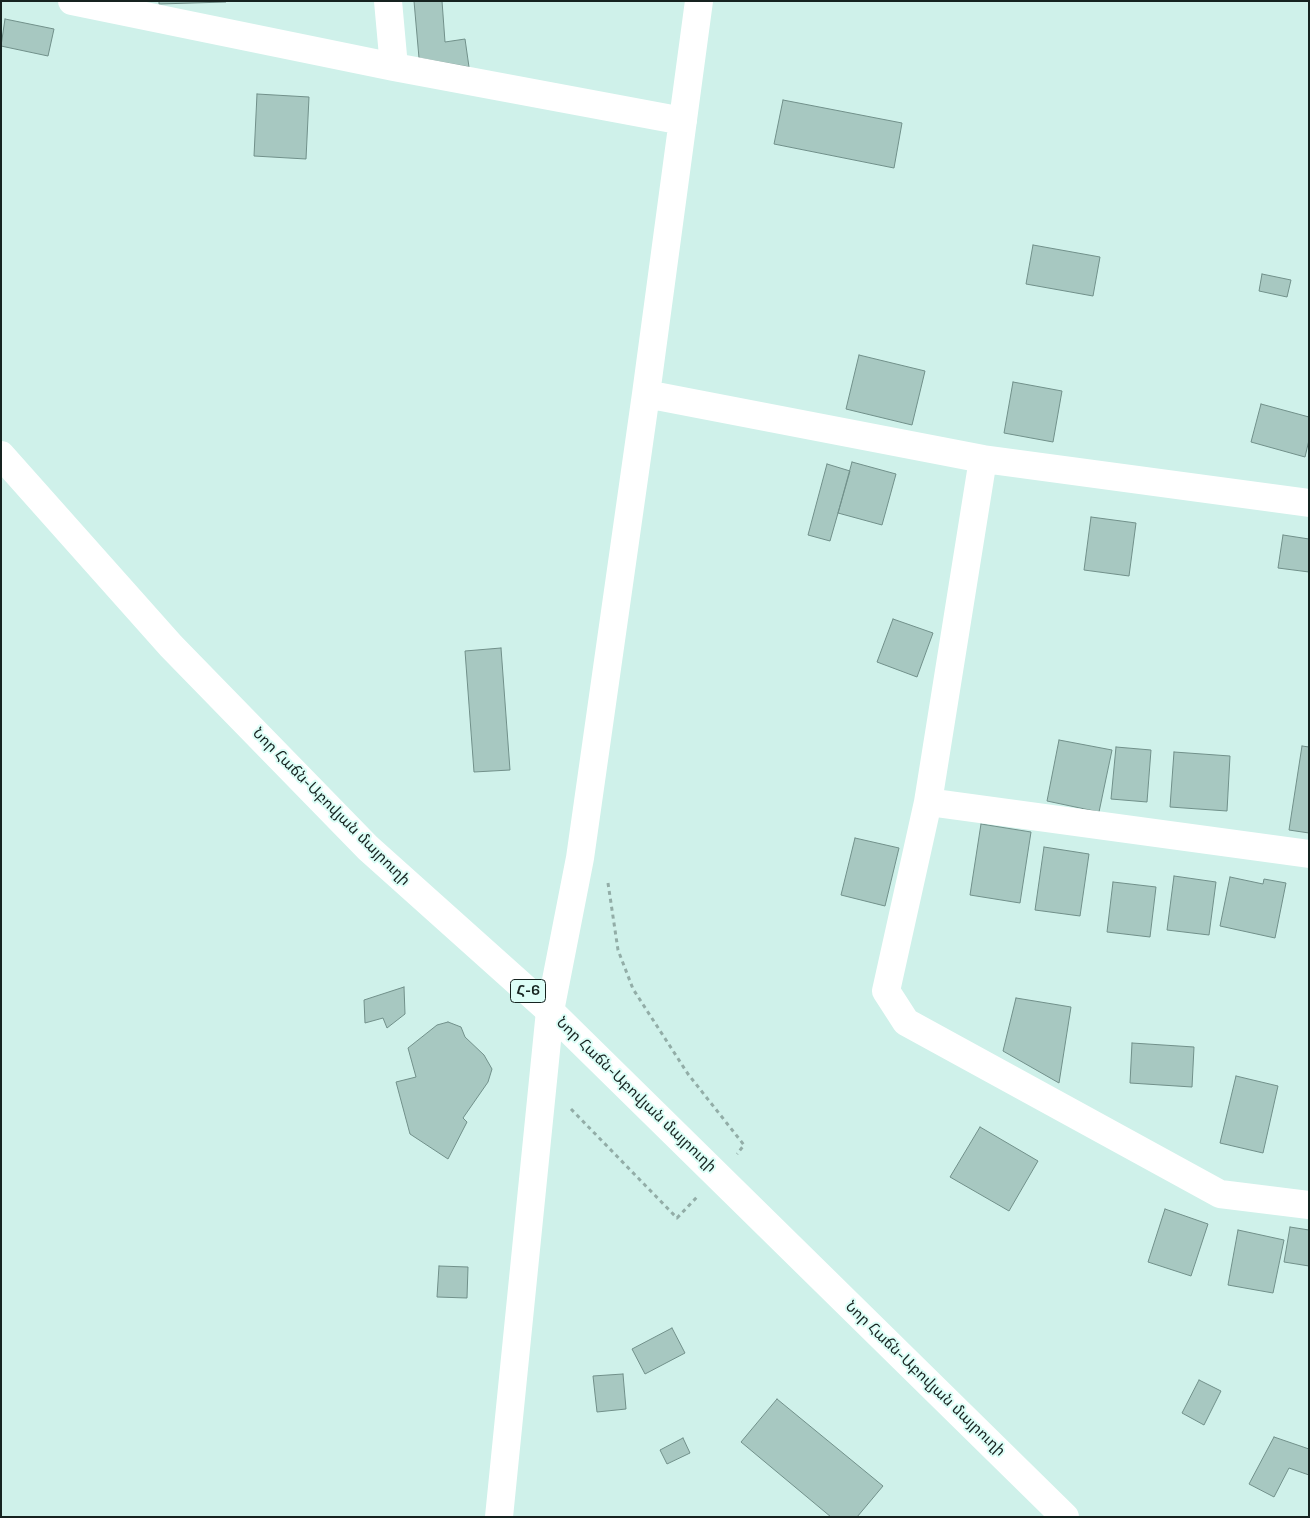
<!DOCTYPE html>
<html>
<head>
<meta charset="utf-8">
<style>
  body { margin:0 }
  #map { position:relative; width:1310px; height:1518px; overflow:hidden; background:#cff1ea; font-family:"Space Grotesk",sans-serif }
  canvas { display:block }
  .frame { position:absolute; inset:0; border:2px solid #162320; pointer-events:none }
</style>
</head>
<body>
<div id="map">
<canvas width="1310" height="1518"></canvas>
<div class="frame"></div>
</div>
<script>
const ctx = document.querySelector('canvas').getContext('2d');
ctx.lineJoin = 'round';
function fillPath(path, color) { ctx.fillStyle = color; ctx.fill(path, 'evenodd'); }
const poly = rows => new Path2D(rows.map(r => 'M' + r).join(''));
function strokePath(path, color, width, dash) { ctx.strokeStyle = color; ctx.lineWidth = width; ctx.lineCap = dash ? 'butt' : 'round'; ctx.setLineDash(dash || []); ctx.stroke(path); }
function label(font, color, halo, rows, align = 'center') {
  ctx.font = font + ' "Space Grotesk","Noto Sans Armenian",sans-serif'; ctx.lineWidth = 4; ctx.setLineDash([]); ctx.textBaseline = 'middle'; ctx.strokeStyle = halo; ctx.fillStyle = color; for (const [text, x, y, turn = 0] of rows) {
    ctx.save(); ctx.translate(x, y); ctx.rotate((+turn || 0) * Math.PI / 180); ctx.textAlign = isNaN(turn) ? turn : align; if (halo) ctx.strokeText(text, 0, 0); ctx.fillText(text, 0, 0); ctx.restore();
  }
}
const building = poly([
  [159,1,226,1,226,2,159,4,159,1],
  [414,1,442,1,445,42,465,39,469,67,419,58,414,1],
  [5,19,54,29,48,56,1,46,5,19],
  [257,94,309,97,306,159,254,156,257,94],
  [783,100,902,123,894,168,774,144,783,100],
  [1033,245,1100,257,1093,296,1026,284,1033,245],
  [1262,274,1291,280,1287,297,1259,291,1262,274],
  [859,355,925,371,912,425,846,409,859,355],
  [1013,382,1062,391,1053,442,1004,433,1013,382],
  [1261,404,1309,417,1309,440,1305,457,1251,442,1261,404],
  [852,462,896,474,882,525,838,513,852,462],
  [827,464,850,471,830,541,808,535,827,464],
  [1091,517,1136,523,1129,576,1084,570,1091,517],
  [1283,535,1309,539,1309,572,1278,568,1283,535],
  [893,619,933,633,917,677,877,662,893,619],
  [501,648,510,770,474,772,465,651,501,648],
  [1059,740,1112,750,1099,812,1047,801,1059,740],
  [1302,746,1309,747,1309,833,1289,830,1302,746],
  [1116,747,1151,750,1147,802,1111,799,1116,747],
  [1174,752,1230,756,1227,811,1170,807,1174,752],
  [981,824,1031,832,1020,903,970,895,981,824],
  [855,838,899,848,885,906,841,895,855,838],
  [1044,847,1089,854,1080,916,1035,910,1044,847],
  [1174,876,1216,882,1209,935,1167,930,1174,876],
  [1230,877,1263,884,1264,879,1286,883,1275,938,1220,926,1230,877],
  [1113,882,1156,887,1150,937,1107,932,1113,882],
  [404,987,405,1014,387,1028,383,1018,365,1023,364,1000,404,987],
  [1016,998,1071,1007,1059,1083,1003,1051,1016,998],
  [448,1022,461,1027,465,1037,484,1055,492,1069,488,1082,463,1118,467,1122,448,1159,410,1134,396,1082,416,1077,408,1048,437,1025,448,1022],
  [1132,1043,1194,1047,1192,1087,1130,1083,1132,1043],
  [1236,1076,1278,1086,1263,1153,1220,1143,1236,1076],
  [980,1127,1038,1161,1009,1211,950,1177,980,1127],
  [1165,1209,1208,1224,1191,1276,1148,1262,1165,1209],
  [1290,1227,1309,1230,1309,1266,1284,1262,1290,1227],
  [1238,1230,1284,1240,1273,1293,1228,1285,1238,1230],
  [439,1266,468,1267,467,1298,437,1297,439,1266],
  [672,1328,685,1353,645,1374,632,1349,672,1328],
  [623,1374,626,1409,597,1412,593,1376,623,1374],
  [1199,1380,1221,1391,1204,1425,1182,1413,1199,1380],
  [777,1399,883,1486,857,1517,831,1517,741,1442,777,1399],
  [1274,1437,1309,1449,1309,1475,1289,1468,1274,1497,1249,1484,1274,1437],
  [683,1438,690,1453,667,1464,660,1450,683,1438]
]);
const path = poly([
  [608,883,618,950,633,989,688,1074,744,1145,737,1154],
  [571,1109,677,1218,697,1197]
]);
const minor = poly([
  [72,1,394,67,683,121],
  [388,1,394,67],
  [646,394,983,459,928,802,1309,854],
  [983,459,1309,503],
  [928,802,886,991,906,1022,1220,1194,1309,1205],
  [499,1517,550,1011,580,858,646,394,699,1]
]);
const major = poly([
  [1,455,171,646,368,848,550,1011,1065,1517]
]);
const shields = [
  [528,991,35]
];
const shieldNames = [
  ["Հ-6",528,991]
];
const streetNames = [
  ["Նոր Հաճն-Աբովյան մայրուղի",331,807,45],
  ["Նոր Հաճն-Աբովյան մայրուղի",636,1095,44],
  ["Նոր Հաճն-Աբովյան մայրուղի",925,1379,44]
];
fillPath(building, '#a7c8c1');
strokePath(building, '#71908a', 1);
strokePath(path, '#92ada7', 3, [4, 4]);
strokePath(minor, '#fff', 28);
strokePath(major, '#fff', 28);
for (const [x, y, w] of shields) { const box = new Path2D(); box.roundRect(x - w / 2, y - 11.5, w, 23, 4); ctx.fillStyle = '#dcfef7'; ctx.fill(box); strokePath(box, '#162320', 1); }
label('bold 14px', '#162320', null, shieldNames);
label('15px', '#162320', '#dcfef7', streetNames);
</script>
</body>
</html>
